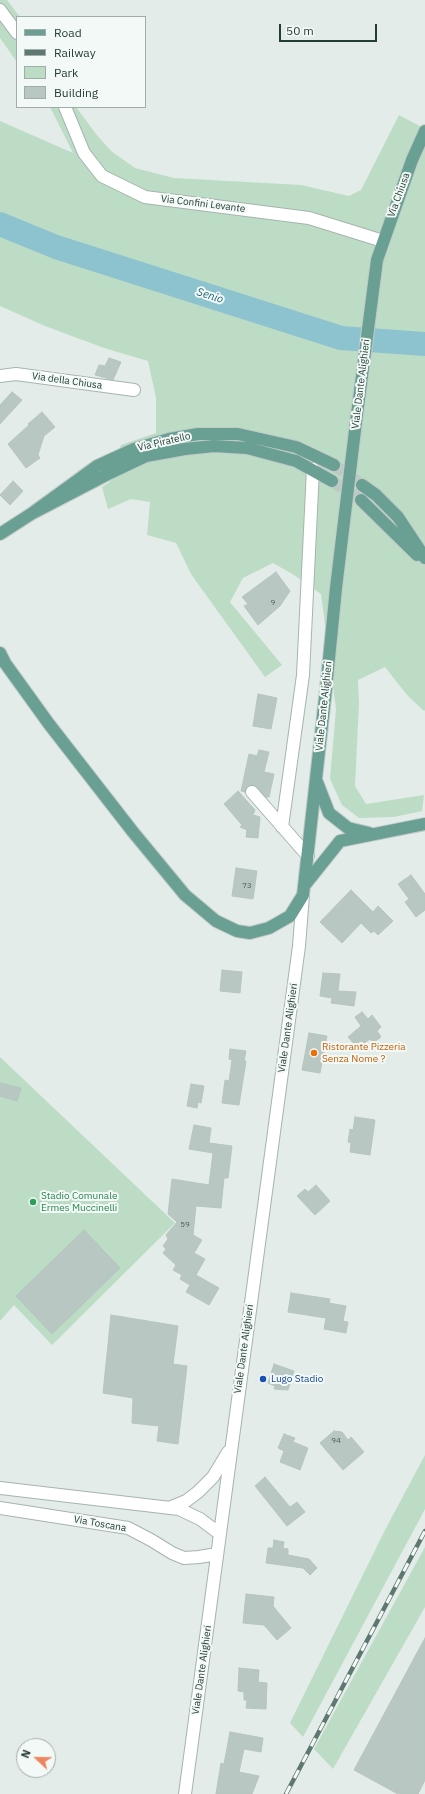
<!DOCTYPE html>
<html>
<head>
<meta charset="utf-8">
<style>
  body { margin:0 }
  #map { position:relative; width:425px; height:1794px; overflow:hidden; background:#e3ece8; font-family:"IBM Plex Sans",sans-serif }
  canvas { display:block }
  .legend { position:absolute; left:16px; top:16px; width:130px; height:92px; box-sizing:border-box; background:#f3f9f6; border:1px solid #a0aea9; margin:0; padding:5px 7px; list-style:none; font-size:12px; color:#233d36 }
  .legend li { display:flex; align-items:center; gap:8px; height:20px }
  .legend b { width:20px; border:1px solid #a0aea9 }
  .north { position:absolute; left:16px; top:1738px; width:40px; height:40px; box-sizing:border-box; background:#f3f9f6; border:1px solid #a0aea9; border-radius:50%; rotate:292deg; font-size:11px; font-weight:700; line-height:16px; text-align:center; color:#233d36 }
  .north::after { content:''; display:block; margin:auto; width:14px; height:18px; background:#ec8661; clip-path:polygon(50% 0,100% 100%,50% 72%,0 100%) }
  .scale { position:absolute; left:279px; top:24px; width:98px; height:18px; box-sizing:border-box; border:2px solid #233d36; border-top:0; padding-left:5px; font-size:12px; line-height:14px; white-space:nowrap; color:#233d36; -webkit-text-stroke:3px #f3f9f6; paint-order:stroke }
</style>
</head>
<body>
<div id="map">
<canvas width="425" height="1794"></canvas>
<ul class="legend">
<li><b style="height:5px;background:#69a093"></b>Road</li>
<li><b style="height:5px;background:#5e7871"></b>Railway</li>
<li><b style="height:11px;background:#bddcc6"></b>Park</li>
<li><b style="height:11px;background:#b8c7c1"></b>Building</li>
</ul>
<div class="north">N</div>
<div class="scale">50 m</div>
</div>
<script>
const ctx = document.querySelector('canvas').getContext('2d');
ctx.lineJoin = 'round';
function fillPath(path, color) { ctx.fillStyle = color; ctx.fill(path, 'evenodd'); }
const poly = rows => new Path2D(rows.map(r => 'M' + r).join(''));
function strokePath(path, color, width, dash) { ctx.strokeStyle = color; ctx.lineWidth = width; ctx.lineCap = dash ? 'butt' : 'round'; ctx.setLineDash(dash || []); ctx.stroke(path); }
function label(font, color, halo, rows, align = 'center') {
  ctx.font = font + ' "IBM Plex Sans",sans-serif'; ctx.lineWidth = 4; ctx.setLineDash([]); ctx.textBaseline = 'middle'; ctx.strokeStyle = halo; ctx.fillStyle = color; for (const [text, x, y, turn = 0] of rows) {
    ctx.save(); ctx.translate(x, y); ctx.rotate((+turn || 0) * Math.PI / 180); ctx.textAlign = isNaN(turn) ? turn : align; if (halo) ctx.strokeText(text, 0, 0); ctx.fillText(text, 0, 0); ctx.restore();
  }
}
const green = poly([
  [0,0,7,0,20,17,17,17,17,62,0,38],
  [50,107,76,107,96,134,111,151,135,168,174,178,301,185,349,196,361,190,399,115,425,129,425,710,424,711,407,695,385,667,358,680,359,703,355,786,366,804,424,795,422,811,394,817,359,818,342,805,330,779,336,709,321,594,294,575,273,563,243,578,230,602,282,665,265,677,191,574,176,543,147,535,150,502,131,499,108,509,102,487,110,482,121,445,156,433,156,398,148,361,104,348,45,326,0,306,0,121,73,153],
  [0,1057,175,1223,52,1345,14,1305,0,1321],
  [425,1455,425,1509,303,1737,290,1723,385,1530],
  [425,1547,425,1607,333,1769,314,1749]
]);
const river = poly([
  [0,224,56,247,341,338,425,344]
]);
const building = poly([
  [109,358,121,362,113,380,95,375,99,365,105,366,109,358],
  [12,392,22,400,0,424,0,405,12,392],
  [42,412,55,427,44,436,38,455,40,458,26,468,8,444,29,425,28,424,42,412],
  [13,481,23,491,10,505,0,495,13,481],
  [276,572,290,591,280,606,258,625,244,606,248,604,242,597,276,572],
  [258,694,277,698,271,729,253,726,258,694],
  [259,750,269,752,264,772,274,774,269,797,266,797,254,785,247,786,245,792,241,791,249,754,257,756,259,750],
  [238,791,255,810,253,815,260,817,258,838,246,837,247,830,240,827,242,825,224,804,238,791],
  [236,868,257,871,253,899,232,896,236,868],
  [411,875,425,894,425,910,416,917,405,902,409,899,398,884,411,875],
  [351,890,373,912,378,906,393,921,378,935,374,931,371,933,361,923,342,943,320,922,351,890],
  [222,970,242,972,240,993,220,991,222,970],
  [323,973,340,974,338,991,356,992,354,1006,331,1003,332,998,320,996,323,973],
  [362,1012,368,1019,372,1015,381,1027,377,1031,381,1037,373,1043,370,1039,363,1044,361,1041,356,1046,348,1037,361,1026,355,1017,362,1012],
  [309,1033,327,1036,320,1073,302,1070,309,1033],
  [230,1049,246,1051,244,1061,246,1061,239,1105,222,1103,225,1080,229,1081,232,1060,229,1059,230,1049],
  [0,1083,21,1088,17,1101,0,1096,0,1083],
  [191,1084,204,1086,201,1103,198,1102,197,1108,187,1106,191,1084],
  [355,1117,375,1120,370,1155,350,1152,351,1143,348,1142,350,1129,353,1130,355,1117],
  [194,1125,211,1128,209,1143,232,1146,228,1178,224,1178,221,1208,196,1206,193,1235,202,1240,194,1253,205,1259,196,1275,219,1288,209,1305,186,1292,190,1285,180,1279,182,1275,173,1270,176,1265,163,1253,166,1249,163,1246,168,1239,166,1235,177,1222,168,1214,172,1179,209,1185,213,1153,189,1149,194,1125],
  [316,1185,330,1201,315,1215,297,1196,305,1189,308,1192,316,1185],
  [84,1230,120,1268,52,1334,16,1296,84,1230],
  [291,1293,330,1299,329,1303,346,1306,343,1321,348,1322,346,1333,324,1329,326,1318,288,1312,291,1293],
  [111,1315,178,1326,173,1364,187,1366,178,1444,157,1441,159,1426,132,1423,133,1398,103,1393,111,1315],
  [274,1364,294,1371,288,1390,274,1389,275,1386,268,1383,274,1364],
  [334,1431,342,1432,348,1440,351,1437,364,1452,343,1470,320,1443,334,1431],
  [284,1434,295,1438,293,1442,308,1448,300,1470,280,1462,284,1451,278,1448,284,1434],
  [265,1477,290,1507,297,1502,305,1512,287,1526,255,1486,265,1477],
  [274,1540,284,1542,283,1548,288,1549,288,1555,309,1559,317,1568,310,1575,303,1568,266,1563,268,1548,273,1548,274,1540],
  [246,1594,274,1597,273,1606,291,1628,277,1640,264,1625,243,1623,246,1594],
  [425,1638,425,1780,418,1794,398,1794,354,1770,425,1638],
  [239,1668,259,1670,258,1682,267,1683,266,1709,246,1708,247,1700,244,1700,244,1692,238,1691,239,1668],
  [230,1732,263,1738,261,1752,244,1749,239,1772,259,1776,252,1794,216,1794,221,1763,224,1764,230,1732]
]);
const majorTunnel = poly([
  [334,465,362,485],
  [332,481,361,500]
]);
const minor = poly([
  [0,10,17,33],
  [65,107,84,153,102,176,145,197,309,218,383,241],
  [0,376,16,374,134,390],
  [252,792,308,856],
  [282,827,303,675,313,469],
  [0,1488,179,1509,200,1519,220,1534],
  [0,1508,128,1528,151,1540,172,1553,184,1558,199,1557,217,1554],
  [169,1508,186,1501,198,1492,213,1477,228,1452],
  [185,1794,299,946,303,895]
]);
const major = poly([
  [356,422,377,260,412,160,425,131],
  [332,481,296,461,247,448,214,446,185,449,146,456,110,473,31,514,97,466,134,449,169,439,198,434,238,434,296,447,334,465],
  [362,485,376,495,398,517,425,558],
  [361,500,417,555],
  [0,534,31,514],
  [0,653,5,663,49,724,133,832,185,895,216,921,237,931,250,933,269,928,290,916,303,895,326,689,336,588],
  [317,782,329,813,348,828,369,833],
  [304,886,340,841,425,824]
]);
const rail = poly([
  [286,1794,425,1531]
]);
const majorBridge = poly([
  [336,588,356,422]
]);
const markers = [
  [314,1053,4,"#e8710a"],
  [33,1202,4,"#2e9e5b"],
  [263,1379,4,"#1a4fb4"]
];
const numberNames = [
  ["9",273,603],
  ["73",247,886],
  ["59",185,1225],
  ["94",336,1441]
];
const streetNames = [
  ["Via Chiusa",399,195,-70],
  ["Via Confini Levante",203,204,7],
  ["Via della Chiusa",67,381,8],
  ["Viale Dante Alighieri",361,384,-83],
  ["Via Piratello",164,442,-13],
  ["Viale Dante Alighieri",324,706,-84],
  ["Viale Dante Alighieri",288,1028,-82],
  ["Viale Dante Alighieri",244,1349,-82],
  ["Via Toscana",100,1524,10],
  ["Viale Dante Alighieri",202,1670,-82]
];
const foodNames = [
  ["Ristorante Pizzeria",322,1047],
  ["Senza Nome ?",322,1059]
];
const leisureNames = [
  ["Stadio Comunale",41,1196],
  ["Ermes Muccinelli",41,1208]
];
const transitNames = [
  ["Lugo Stadio",271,1379]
];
const waterNames = [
  ["Senio",210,296,18]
];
fillPath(green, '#bddcc6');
strokePath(river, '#8dc3cf', 24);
fillPath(building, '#b8c7c1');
strokePath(building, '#b5c5bf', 1);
strokePath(majorTunnel, '#bdc9c4', 12, [12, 6]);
strokePath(minor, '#a6b4af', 14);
strokePath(major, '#c1c9c7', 14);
strokePath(minor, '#fff', 12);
strokePath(major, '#69a093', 12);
strokePath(rail, '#5e7871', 4.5);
strokePath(rail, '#f3f9f6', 3, [9]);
strokePath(majorBridge, '#c1c9c7', 14, []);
strokePath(majorBridge, '#69a093', 12);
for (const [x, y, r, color] of markers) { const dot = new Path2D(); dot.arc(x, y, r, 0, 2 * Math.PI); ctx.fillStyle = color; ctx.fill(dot); strokePath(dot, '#f3f9f6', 1.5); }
label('8px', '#486059', null, numberNames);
label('10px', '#233d36', '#f3f9f6', streetNames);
label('10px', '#c56008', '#f3f9f6', foodNames, 'left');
label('10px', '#27864d', '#f3f9f6', leisureNames, 'left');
label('10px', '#164399', '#f3f9f6', transitNames, 'left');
label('italic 11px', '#206676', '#f3f9f6', waterNames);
</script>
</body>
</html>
